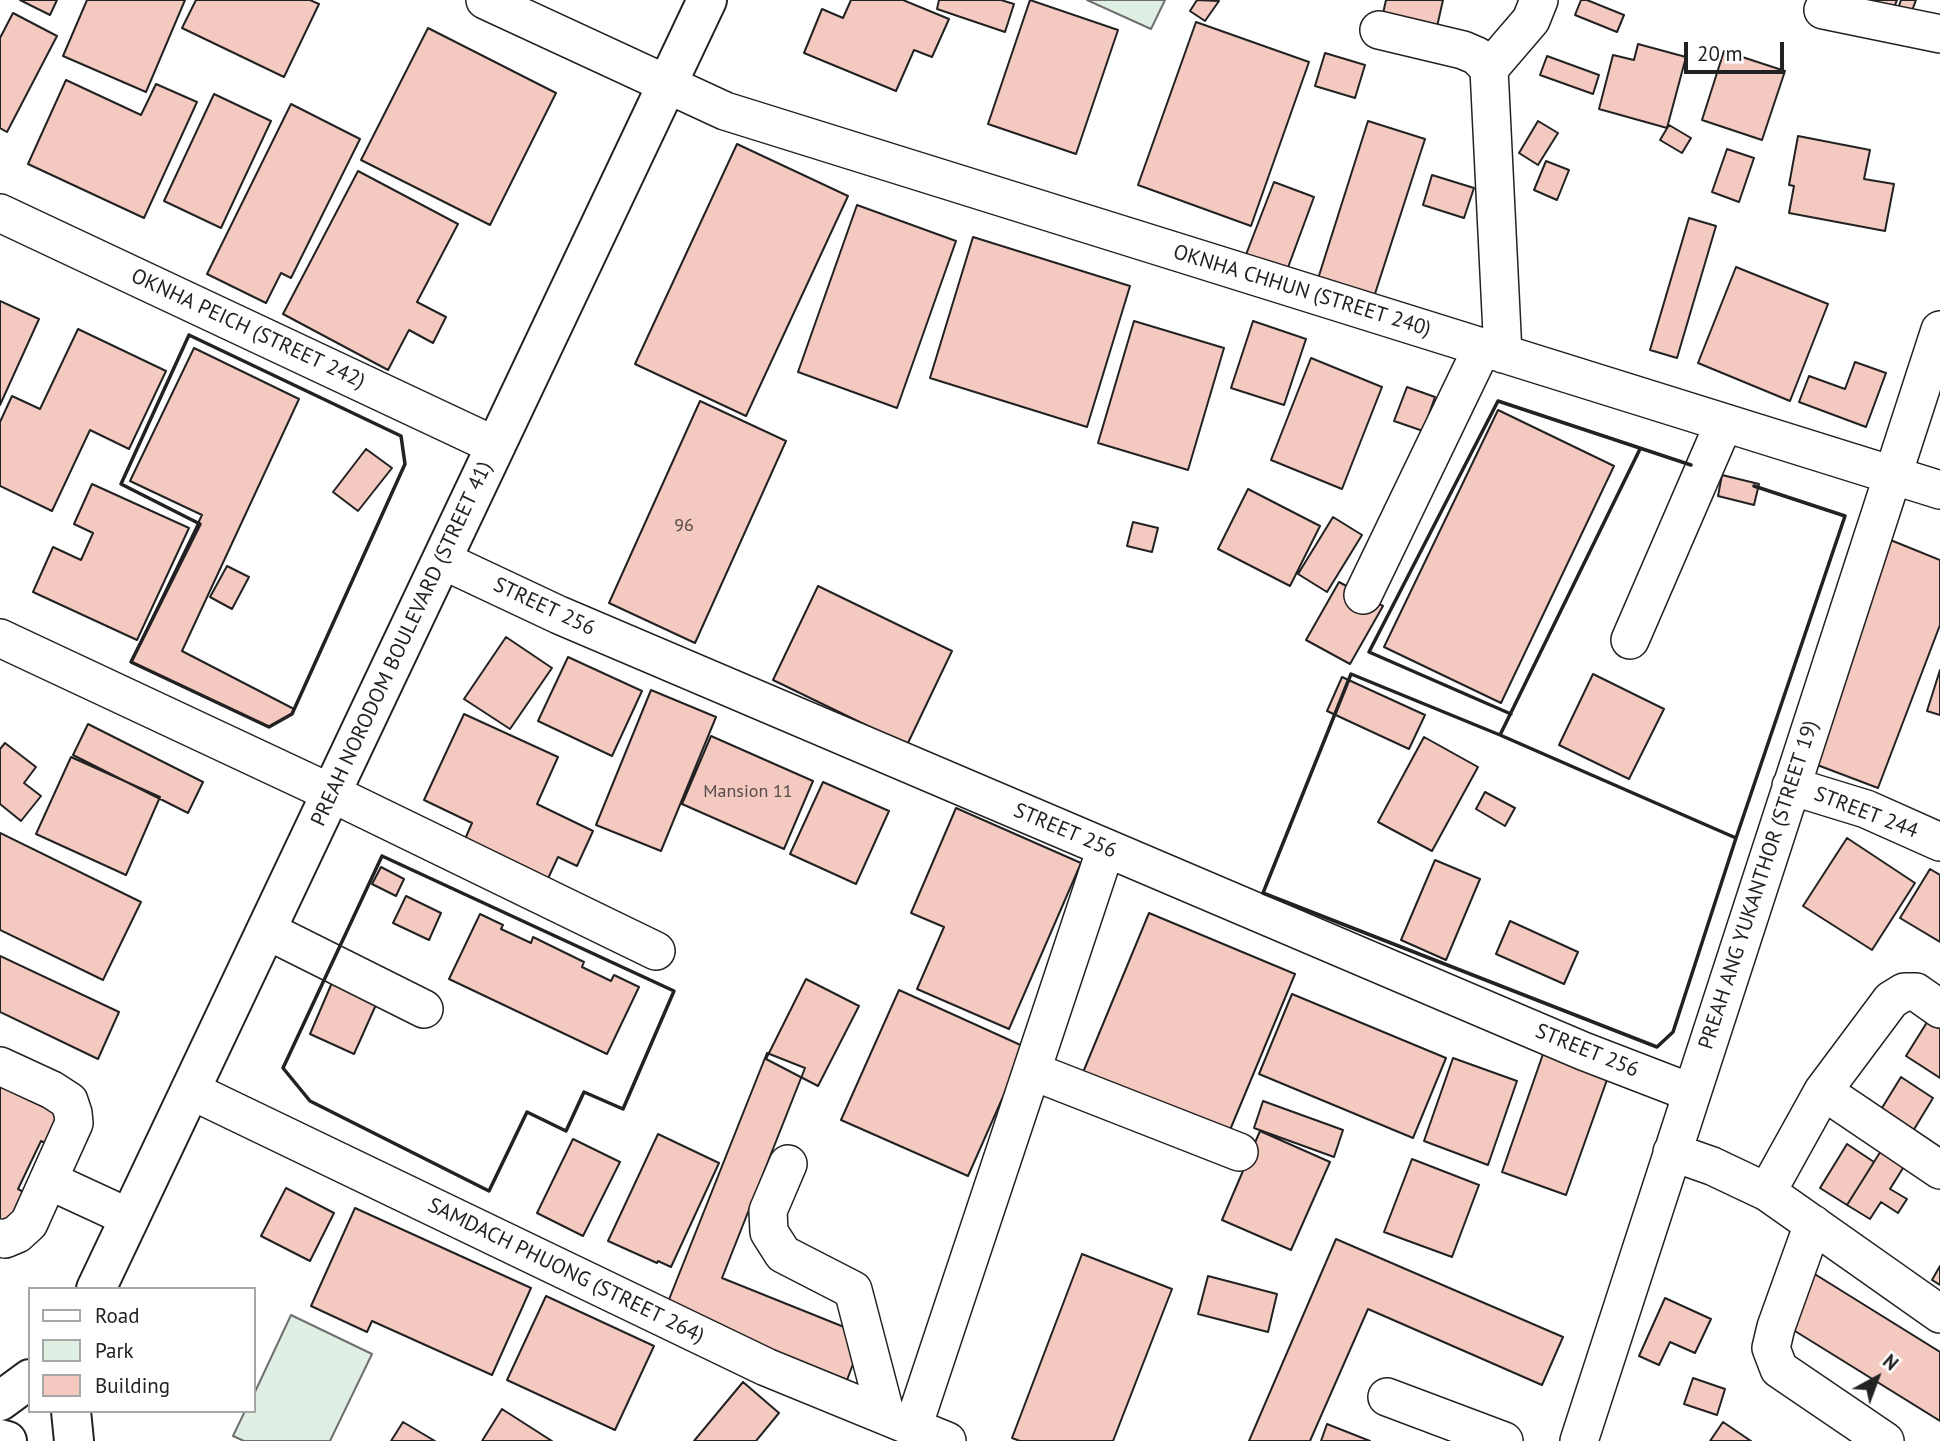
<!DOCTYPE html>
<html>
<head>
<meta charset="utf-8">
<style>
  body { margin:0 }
  #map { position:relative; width:1940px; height:1441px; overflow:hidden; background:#fff; font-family:"PT Sans",sans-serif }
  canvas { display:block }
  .legend { position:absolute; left:28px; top:1287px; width:228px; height:126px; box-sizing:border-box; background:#fff; border:2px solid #a7a7a7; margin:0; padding:9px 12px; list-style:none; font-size:21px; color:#222 }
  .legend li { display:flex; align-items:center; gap:14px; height:35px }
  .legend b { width:35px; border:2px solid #a7a7a7 }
  .north { position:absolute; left:1842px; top:1343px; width:70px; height:70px; -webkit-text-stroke:5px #fff; paint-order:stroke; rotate:41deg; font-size:19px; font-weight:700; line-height:28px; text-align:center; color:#222 }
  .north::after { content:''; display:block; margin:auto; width:24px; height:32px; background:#222; clip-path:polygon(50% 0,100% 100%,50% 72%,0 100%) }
  .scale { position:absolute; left:1684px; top:42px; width:100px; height:32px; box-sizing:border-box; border:4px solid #222; border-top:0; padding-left:9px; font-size:21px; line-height:24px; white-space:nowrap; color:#222; -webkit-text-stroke:5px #fff; paint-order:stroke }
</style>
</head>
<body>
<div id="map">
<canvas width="1940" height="1441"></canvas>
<ul class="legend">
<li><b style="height:9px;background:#fff"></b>Road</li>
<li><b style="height:19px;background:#e0efe3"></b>Park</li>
<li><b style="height:19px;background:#f3c9c0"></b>Building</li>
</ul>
<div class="north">N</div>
<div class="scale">20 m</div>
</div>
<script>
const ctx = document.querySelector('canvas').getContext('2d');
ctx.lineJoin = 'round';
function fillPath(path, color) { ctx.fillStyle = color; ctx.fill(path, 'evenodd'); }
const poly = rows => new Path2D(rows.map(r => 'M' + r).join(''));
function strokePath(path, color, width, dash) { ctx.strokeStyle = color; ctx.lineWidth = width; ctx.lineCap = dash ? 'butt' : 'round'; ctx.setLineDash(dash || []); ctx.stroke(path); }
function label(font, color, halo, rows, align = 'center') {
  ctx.font = font + ' "PT Sans",sans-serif'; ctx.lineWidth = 5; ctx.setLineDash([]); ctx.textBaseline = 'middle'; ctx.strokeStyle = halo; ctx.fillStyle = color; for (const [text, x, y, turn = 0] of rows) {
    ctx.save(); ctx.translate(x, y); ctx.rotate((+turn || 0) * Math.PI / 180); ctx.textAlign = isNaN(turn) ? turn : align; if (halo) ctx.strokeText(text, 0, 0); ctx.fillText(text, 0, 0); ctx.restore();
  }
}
const green = poly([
  [1087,0,1165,0,1151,29,1087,0],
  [291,1315,372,1354,330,1441,244,1441,233,1436,245,1411,254,1411,254,1394,291,1315]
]);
const building = poly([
  [20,0,57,0,50,15,20,0],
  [87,0,185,0,146,92,63,56,87,0],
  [196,0,310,0,319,4,284,77,182,28,196,0],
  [851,0,903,0,949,19,932,57,914,50,896,91,804,53,822,9,843,18,851,0],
  [939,0,1001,0,1014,4,1005,32,937,9,939,0],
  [1030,0,1118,30,1076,154,988,124,1030,0],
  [1197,0,1219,1,1205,21,1190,11,1197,0],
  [1386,0,1443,0,1434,40,1380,27,1386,0],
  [1581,0,1587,0,1624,15,1617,32,1575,15,1581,0],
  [1868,0,1897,0,1890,17,1865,7,1868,0],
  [1901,0,1916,0,1909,19,1896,14,1901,0],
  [13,13,57,36,7,132,0,128,0,38,13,13],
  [1196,22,1309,62,1251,226,1138,185,1196,22],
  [428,28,556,93,490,225,361,160,428,28],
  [1638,44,1686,57,1667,128,1599,109,1613,55,1634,60,1638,44],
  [1724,51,1785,71,1762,140,1702,120,1724,51],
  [1325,53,1365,65,1355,98,1315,86,1325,53],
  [1547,56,1599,75,1593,94,1540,75,1547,56],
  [66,80,141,115,156,84,197,102,144,218,28,164,66,80],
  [214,94,271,121,221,228,164,201,214,94],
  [291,104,360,139,291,278,281,273,266,303,207,274,291,104],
  [1368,121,1425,139,1372,303,1316,285,1368,121],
  [1538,121,1558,133,1538,165,1519,153,1538,121],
  [1669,125,1691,138,1682,153,1660,140,1669,125],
  [1798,136,1870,150,1864,179,1894,184,1885,231,1789,213,1794,186,1789,185,1798,136],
  [737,144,848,196,746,416,635,364,737,144],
  [1727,149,1754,158,1739,202,1712,192,1727,149],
  [1546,161,1569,170,1557,200,1534,190,1546,161],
  [358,171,458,224,417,302,446,317,433,343,409,330,388,370,283,314,358,171],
  [1432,175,1474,188,1464,218,1423,205,1432,175],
  [1274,182,1314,197,1283,281,1242,265,1274,182],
  [857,205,956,241,897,408,798,372,857,205],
  [1689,218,1716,226,1677,358,1650,350,1689,218],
  [973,237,1130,286,1087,427,930,378,973,237],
  [1736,267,1828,304,1790,401,1698,363,1736,267],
  [0,301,39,319,0,405,0,301],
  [1134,321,1224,348,1188,470,1098,443,1134,321],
  [1253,321,1306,339,1284,405,1231,388,1253,321],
  [78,329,166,371,129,449,90,430,52,511,0,486,0,422,12,396,40,409,78,329],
  [194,348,299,399,182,651,294,709,292,714,269,727,131,662,202,515,130,481,194,348],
  [1311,358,1382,387,1342,489,1271,460,1311,358],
  [1855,362,1886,373,1866,427,1799,402,1809,376,1845,389,1855,362],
  [1407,387,1435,397,1423,431,1394,421,1407,387],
  [700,401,786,441,695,643,609,603,700,401],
  [1498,410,1614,466,1501,703,1384,647,1498,410],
  [366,449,392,468,358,511,333,492,366,449],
  [1722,475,1759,484,1754,505,1718,496,1722,475],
  [92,484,189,528,137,640,33,592,53,547,81,560,93,533,74,524,92,484],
  [1248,489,1320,526,1290,586,1218,549,1248,489],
  [1333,517,1362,535,1327,592,1298,574,1333,517],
  [1133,522,1158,528,1152,552,1127,546,1133,522],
  [1888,539,1940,560,1940,625,1878,788,1812,763,1888,539],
  [227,566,249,577,232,609,210,597,227,566],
  [1339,582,1383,606,1350,664,1306,640,1339,582],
  [818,586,952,651,907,745,773,680,818,586],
  [506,637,552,668,510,729,464,699,506,637],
  [568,657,642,691,612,756,538,721,568,657],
  [1940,670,1940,715,1927,711,1940,670],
  [1593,674,1664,709,1629,779,1559,745,1593,674],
  [1342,677,1425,715,1409,749,1327,711,1342,677],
  [651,690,716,717,661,851,596,825,651,690],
  [464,714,558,757,537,804,593,831,577,866,558,857,545,885,462,846,472,823,424,800,464,714],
  [88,724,203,782,188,813,73,755,88,724],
  [711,736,813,781,784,849,682,804,711,736],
  [1424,737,1478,767,1432,851,1378,822,1424,737],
  [5,743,36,767,24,783,41,796,21,821,0,804,0,749,5,743],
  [71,757,160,797,126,875,36,834,71,757],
  [823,782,889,811,856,884,790,854,823,782],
  [1485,792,1515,808,1505,826,1476,809,1485,792],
  [956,808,1081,863,1009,1029,917,989,944,927,911,913,956,808],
  [0,833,141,902,103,980,0,930,0,833],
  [1847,838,1915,883,1872,950,1803,906,1847,838],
  [1435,860,1480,879,1446,960,1401,940,1435,860],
  [381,867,404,879,396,896,372,884,381,867],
  [1930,869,1940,875,1940,942,1900,918,1930,869],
  [406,896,441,913,429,940,393,923,406,896],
  [1149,913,1295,974,1225,1142,1079,1082,1149,913],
  [480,914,503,925,501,929,531,943,533,937,584,962,582,967,611,981,614,975,639,987,607,1054,449,979,480,914],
  [1510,921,1578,952,1564,984,1496,954,1510,921],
  [0,956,119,1012,98,1059,0,1012,0,956],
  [334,978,379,998,354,1054,310,1034,334,978],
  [806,979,859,1006,818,1086,766,1059,806,979],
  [899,990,1025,1047,968,1176,841,1120,899,990],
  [1292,994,1446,1058,1413,1138,1259,1074,1292,994],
  [1929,1019,1940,1026,1940,1078,1906,1056,1929,1019],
  [767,1053,805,1068,722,1278,864,1335,847,1380,666,1307,767,1053],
  [1543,1054,1608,1077,1566,1195,1502,1172,1543,1054],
  [1453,1058,1517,1081,1488,1165,1424,1141,1453,1058],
  [1901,1077,1933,1098,1910,1136,1877,1116,1901,1077],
  [4,1080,70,1113,53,1147,41,1141,18,1189,29,1195,13,1228,0,1221,0,1088,4,1080],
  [1263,1101,1343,1130,1334,1157,1254,1128,1263,1101],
  [1260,1131,1330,1162,1291,1250,1222,1220,1260,1131],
  [658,1134,719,1163,671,1267,658,1261,657,1263,608,1241,658,1134],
  [573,1139,620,1162,583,1236,537,1213,573,1139],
  [1847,1144,1874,1162,1847,1205,1820,1188,1847,1144],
  [1884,1146,1908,1160,1890,1189,1907,1199,1898,1213,1881,1202,1870,1219,1847,1205,1884,1146],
  [1412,1159,1479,1185,1452,1257,1384,1232,1412,1159],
  [286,1188,334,1213,310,1261,261,1236,286,1188],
  [355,1208,531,1288,492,1375,372,1321,367,1332,311,1306,355,1208],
  [1336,1239,1563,1337,1542,1385,1368,1309,1310,1441,1249,1441,1336,1239],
  [1082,1254,1172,1289,1113,1441,1020,1441,1012,1438,1082,1254],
  [1940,1266,1940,1285,1932,1280,1940,1266],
  [1813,1273,1940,1352,1940,1421,1782,1323,1813,1273],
  [1208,1276,1277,1294,1268,1332,1198,1314,1208,1276],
  [546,1296,654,1346,615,1430,507,1380,546,1296],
  [1665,1298,1711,1319,1695,1353,1670,1342,1659,1365,1639,1356,1665,1298],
  [1693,1378,1725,1389,1717,1415,1684,1404,1693,1378],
  [743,1382,779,1413,756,1441,694,1441,743,1382],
  [502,1409,552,1441,482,1441,502,1409],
  [403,1422,435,1441,391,1441,403,1422],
  [1723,1422,1751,1441,1710,1441,1723,1422],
  [1327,1424,1370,1441,1321,1441,1327,1424]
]);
const minor = poly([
  [485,0,725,111,1940,490],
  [1823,10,1940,34],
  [1379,30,1463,50,1477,56,1489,69,1503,354],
  [1489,69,1531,20,1539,0],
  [0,213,496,446],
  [442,560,559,615,1583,1051,1692,1093],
  [1363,595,1482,348],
  [0,638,331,793,656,951],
  [1630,640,1724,423],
  [1791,786,1866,809,1940,842],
  [266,930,424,1009],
  [0,1066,52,1090,69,1101,73,1113,74,1123,29,1223,17,1234,5,1239,0,1238],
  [1032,1071,1239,1152],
  [190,1090,766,1367,947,1441],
  [1823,1091,1940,1170],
  [1672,1152,1712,1166,1767,1192,1940,1314],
  [788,1164,768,1211,769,1232,783,1254,853,1290,886,1416],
  [50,1181,130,1218],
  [1767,1192,1823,1091,1891,1000,1904,992,1916,992,1940,1009],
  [1813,1224,1776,1327,1771,1348,1779,1369,1885,1441],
  [1387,1397,1504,1441],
  [913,1427,1106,848],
  [1579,1441,1940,330]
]);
const major = poly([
  [96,1289,707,0],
  [0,1401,30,1379],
  [71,1411,74,1441],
  [0,1439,7,1441]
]);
const wall = poly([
  [189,335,401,436,405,464,292,714,269,727,131,662,200,524,121,484,189,335],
  [1640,449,1500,735,1736,838,1845,516,1754,486],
  [1351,674,1500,735,1736,838,1673,1032,1657,1047,1263,893,1351,674],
  [1511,714,1369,652,1498,401,1691,465],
  [382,856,674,991,623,1109,584,1092,566,1131,527,1112,489,1191,310,1101,283,1068,382,856]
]);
const numberNames = [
  ["96",684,526],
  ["Mansion 11",748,792]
];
const streetNames = [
  ["OKNHA CHHUN (STREET 240)",1302,291,17],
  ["OKNHA PEICH (STREET 242)",248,329,25],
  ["STREET 256",544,607,25],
  ["PREAH NORODOM BOULEVARD (STREET 41)",402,644,-65],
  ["STREET 244",1866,813,21],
  ["STREET 256",1065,831,23],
  ["PREAH ANG YUKANTHOR (STREET 19)",1759,885,-72],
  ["STREET 256",1587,1051,22],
  ["SAMDACH PHUONG (STREET 264)",566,1271,26]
];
fillPath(green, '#e0efe3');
strokePath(green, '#6f6f6f', 2);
fillPath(building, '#f3c9c0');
strokePath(building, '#222', 2);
strokePath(minor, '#222', 40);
strokePath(major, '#222', 42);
strokePath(minor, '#fff', 37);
strokePath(major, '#fff', 38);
strokePath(wall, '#222', 3.5);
label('18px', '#564c4a', null, numberNames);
label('21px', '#222', '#fff', streetNames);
</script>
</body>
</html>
